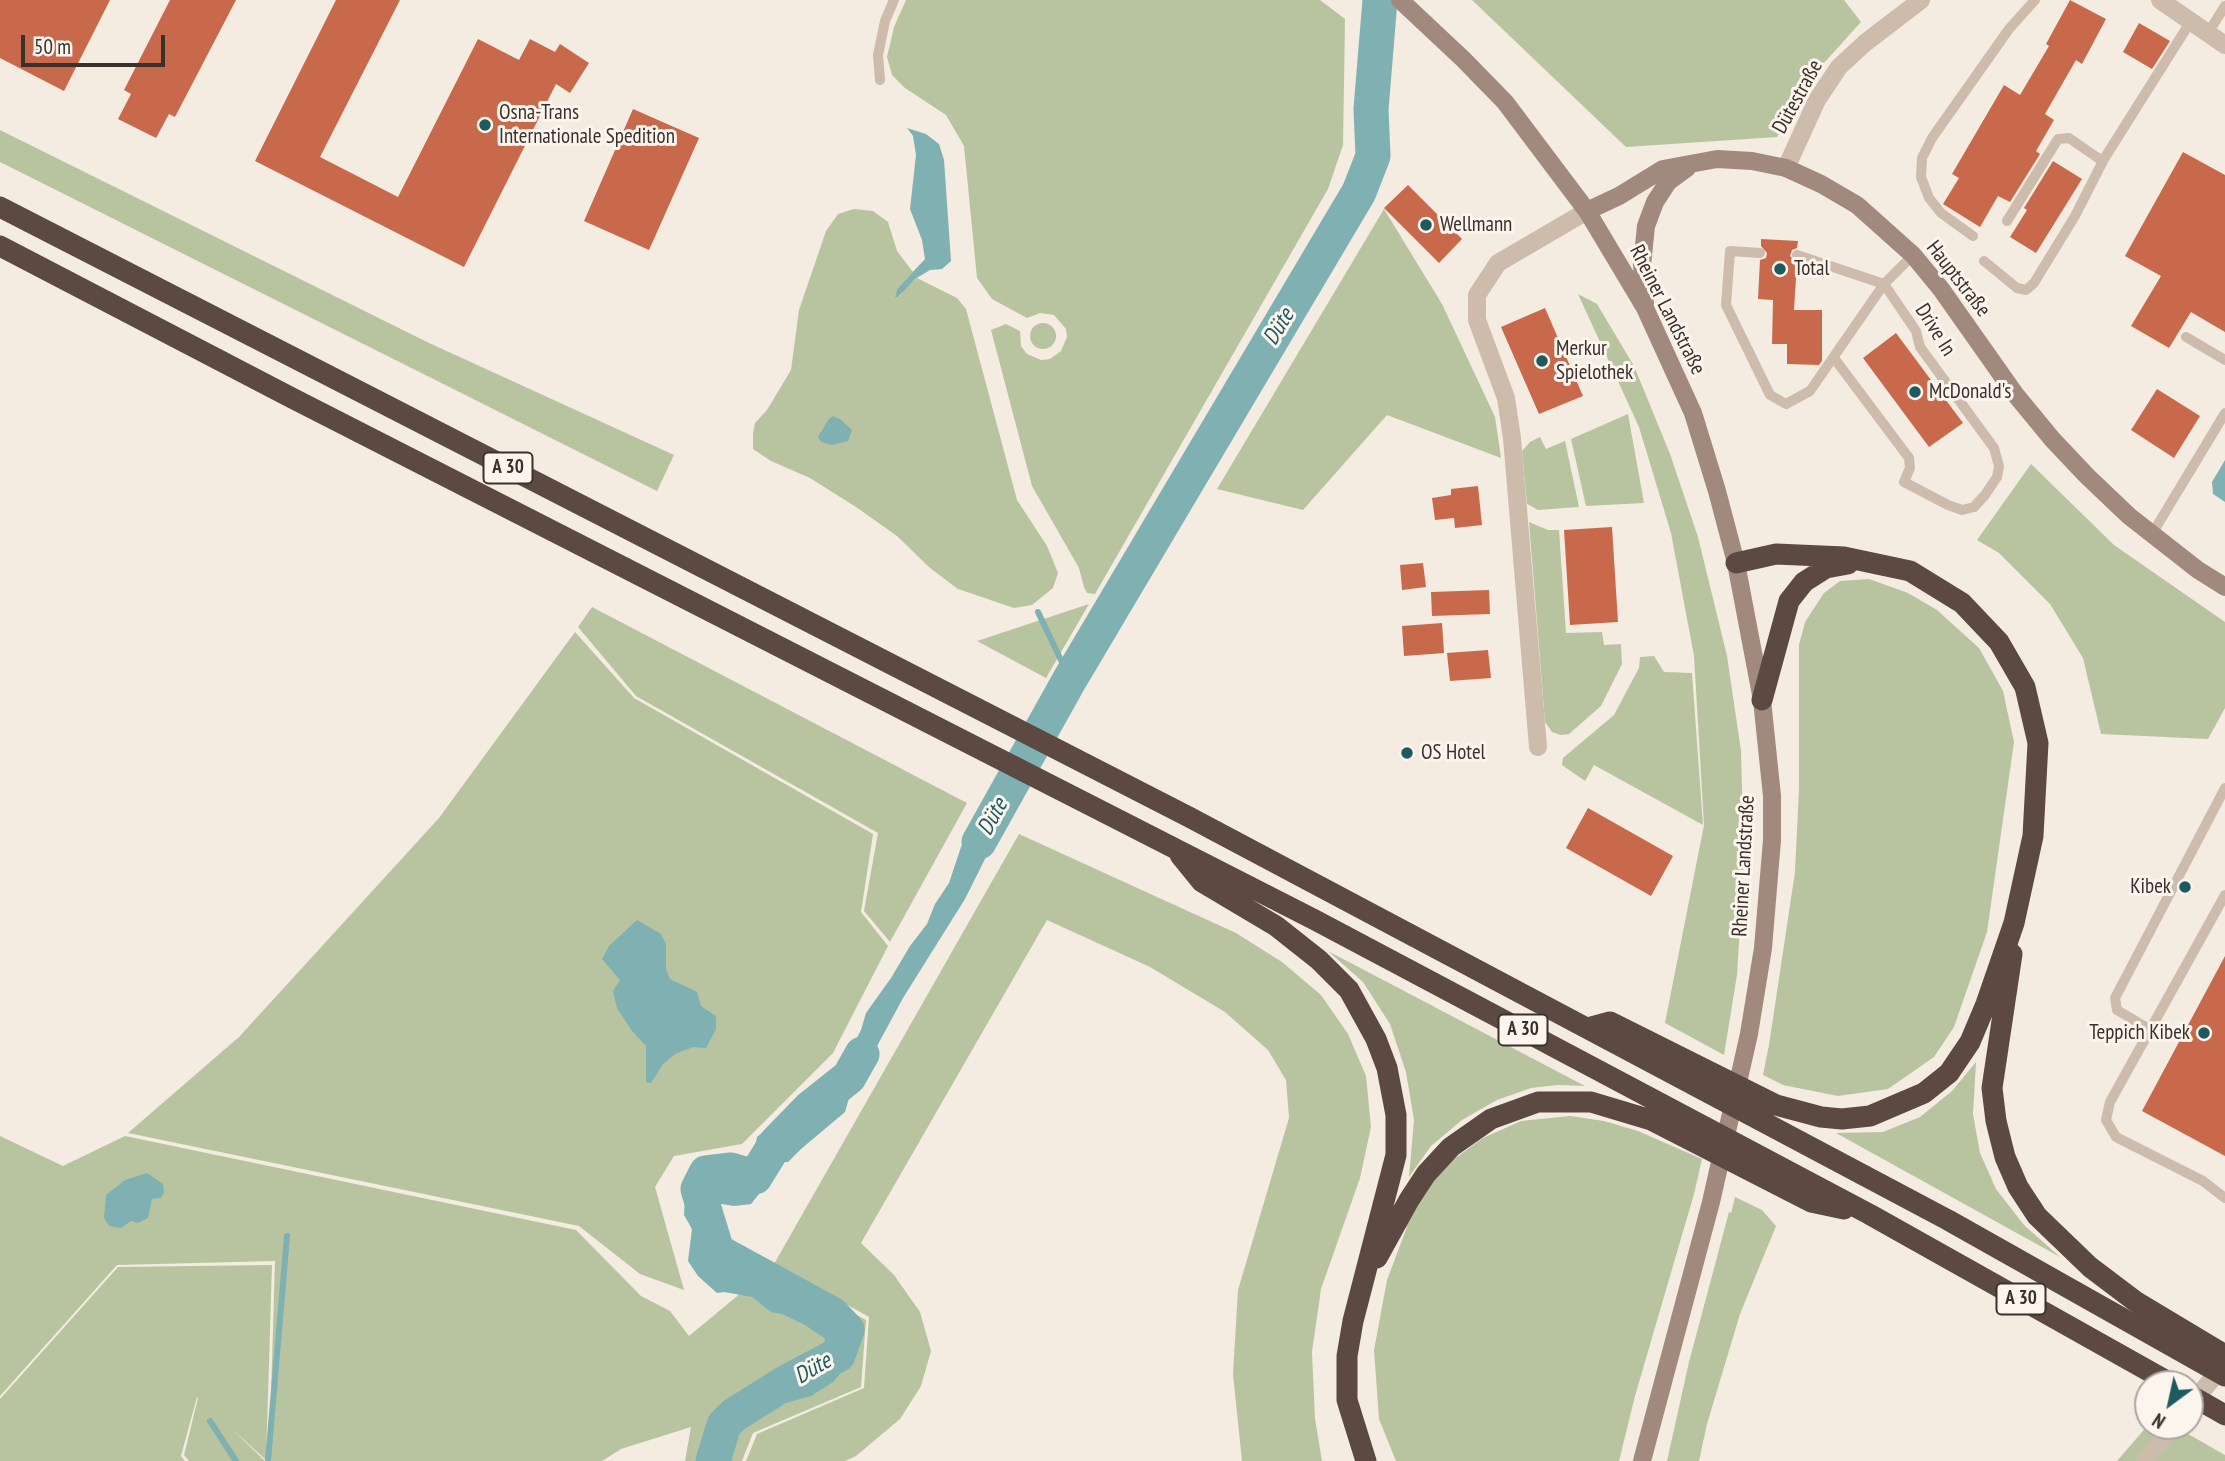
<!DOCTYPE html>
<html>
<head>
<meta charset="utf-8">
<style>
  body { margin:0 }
  #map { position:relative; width:2225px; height:1461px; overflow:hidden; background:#f4ebe1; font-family:"PT Sans Narrow",sans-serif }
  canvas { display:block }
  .north { position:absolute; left:2134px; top:1370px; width:70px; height:70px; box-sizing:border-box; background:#fbf5ee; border:2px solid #aea6a0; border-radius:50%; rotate:213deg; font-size:19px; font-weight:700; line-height:28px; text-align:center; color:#3b302b }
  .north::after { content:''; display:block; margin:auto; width:24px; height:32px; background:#1f5a5e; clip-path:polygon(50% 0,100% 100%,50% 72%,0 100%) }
  .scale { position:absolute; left:21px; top:35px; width:144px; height:32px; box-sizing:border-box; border:4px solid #3b302b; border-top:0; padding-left:9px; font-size:21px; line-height:24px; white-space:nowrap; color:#3b302b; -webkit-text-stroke:5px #fbf5ee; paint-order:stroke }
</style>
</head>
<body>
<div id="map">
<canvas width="2225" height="1461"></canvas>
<div class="north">N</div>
<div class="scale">50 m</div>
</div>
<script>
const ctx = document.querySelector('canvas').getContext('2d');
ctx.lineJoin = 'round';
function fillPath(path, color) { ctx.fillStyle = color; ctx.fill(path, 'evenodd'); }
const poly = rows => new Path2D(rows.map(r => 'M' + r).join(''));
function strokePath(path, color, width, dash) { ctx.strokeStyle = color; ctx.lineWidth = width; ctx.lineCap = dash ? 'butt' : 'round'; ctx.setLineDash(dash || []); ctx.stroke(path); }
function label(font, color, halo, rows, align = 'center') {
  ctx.font = font + ' "PT Sans Narrow",sans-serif'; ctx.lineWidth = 6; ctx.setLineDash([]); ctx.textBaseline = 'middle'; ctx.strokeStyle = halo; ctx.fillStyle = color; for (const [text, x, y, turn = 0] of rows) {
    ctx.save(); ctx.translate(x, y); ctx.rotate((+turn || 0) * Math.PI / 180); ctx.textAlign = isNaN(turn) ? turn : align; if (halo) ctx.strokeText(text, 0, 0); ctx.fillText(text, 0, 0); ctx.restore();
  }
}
const green = poly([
  [906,0,1320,0,1345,19,1343,145,1328,189,1095,594,1087,593,1084,587,1079,568,1032,486,991,330,1006,324,1020,331,1021,346,1027,354,1041,360,1050,359,1061,351,1067,337,1066,329,1054,315,1040,313,1027,318,992,299,977,278,964,146,946,115,905,88,892,75,887,57,894,27],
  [1472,0,1844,0,1861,22,1814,74,1777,137,1626,147],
  [0,130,427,342,674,455,657,491,0,162],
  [854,209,873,211,888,222,897,251,913,272,898,288,899,297,906,287,917,278,957,298,966,309,1017,500,1047,546,1058,573,1053,588,1032,605,1014,608,958,589,930,568,897,536,856,507,810,478,771,461,753,449,753,433,755,423,767,410,791,370,799,310,826,231,838,214],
  [1384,209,1442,304,1495,417,1501,458,1387,415,1303,510,1217,489],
  [1578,294,1597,304,1634,366,1670,454,1698,537,1727,656,1741,751,1744,862,1737,975,1724,1055,1665,1023,1704,825,1694,656,1671,533,1639,427],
  '1030 336a13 13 0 1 1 26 0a13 13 0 1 1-26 0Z',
  [1628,414,1644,503,1586,506,1571,439],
  [1540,437,1546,449,1565,441,1579,507,1538,510,1527,504,1522,451,1530,442],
  [2031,464,2114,545,2225,622,2225,708,2208,739,2101,734,2083,658,2050,604,1999,553,1977,540],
  [1529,522,1548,530,1559,530,1566,633,1602,632,1604,645,1621,644,1622,664,1601,706,1569,734,1561,735,1552,732,1545,722],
  [1869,579,1908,593,1937,610,1979,648,2003,691,2014,742,1987,932,1954,1027,1934,1057,1888,1089,1838,1096,1783,1085,1763,1075,1769,1045,1795,872,1799,788,1799,645,1805,622,1824,593,1840,581],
  [1089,604,1046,678,977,641],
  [592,607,967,803,890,942,864,911,878,833,636,696,578,627],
  [575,632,634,698,873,834,861,912,888,946,833,1053,742,1144,674,1156,655,1187,684,1290,640,1274,579,1226,128,1133,239,1037,439,818],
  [1654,656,1664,672,1692,673,1703,825,1594,765,1585,781,1562,765,1563,758,1614,715,1639,668,1640,657],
  [1019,834,1236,933,1282,962,1321,995,1348,1034,1366,1076,1371,1127,1360,1178,1321,1289,1312,1352,1315,1419,1322,1461,1242,1461,1233,1374,1238,1290,1289,1118,1286,1080,1268,1050,1225,1012,1150,967,1047,920,861,1243,894,1275,920,1312,931,1351,921,1386,900,1419,856,1456,845,1461,746,1461,757,1434,864,1388,869,1317,774,1264],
  [1328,951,1585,1086,1558,1085,1531,1088,1497,1100,1462,1120,1431,1146,1409,1177,1414,1120,1406,1072,1390,1024,1363,982],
  [1976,1062,1973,1114,1980,1153,1996,1189,2024,1225,2060,1257,1836,1133,1883,1132,1920,1117,1952,1091],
  [1570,1116,1604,1121,1638,1131,1702,1159,1694,1194,1635,1396,1619,1461,1396,1461,1379,1419,1374,1350,1387,1280,1407,1227,1403,1219,1446,1165,1483,1138,1521,1121],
  [0,1136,63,1166,125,1136,576,1230,641,1296,670,1311,689,1336,771,1268,866,1320,861,1387,753,1433,742,1461,685,1461,691,1427,621,1449,602,1461,269,1461,275,1261,117,1265,0,1396],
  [1735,1197,1762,1210,1776,1226,1740,1314,1707,1424,1699,1461,1667,1461,1689,1362,1729,1212,1731,1213],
  [272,1265,266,1460,231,1428,265,1461,189,1461,184,1455,198,1398,197,1397,181,1456,185,1461,0,1461,0,1399,118,1267],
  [2148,1425,2174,1426,2225,1455,2225,1461,2117,1461]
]);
const water = poly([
  [907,128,926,134,939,144,944,160,951,261,942,269,930,270,915,279,898,297,895,297,898,288,925,259,922,240,910,209,916,155,913,136],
  [833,416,840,419,852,430,848,441,832,445,821,442,818,437,829,419],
  [2225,460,2225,502,2213,494,2212,482],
  [995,798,1017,808,998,833,965,899,903,998,849,1098,845,1112,801,1149,788,1162,781,1162,767,1184,751,1204,734,1206,709,1202,704,1209,716,1241,740,1271,788,1295,817,1313,851,1340,850,1362,833,1382,811,1396,772,1407,750,1409,745,1420,728,1438,717,1461,699,1461,725,1412,746,1393,767,1390,811,1376,823,1367,835,1354,827,1340,805,1325,782,1314,771,1312,752,1297,724,1292,717,1293,698,1276,688,1261,692,1229,684,1215,685,1193,700,1179,711,1177,724,1182,738,1183,756,1165,754,1153,757,1137,769,1127,797,1127,831,1094,844,1070,847,1057,861,1030,866,1013,891,978,910,946,927,924,935,904,949,883,961,847],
  [637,920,661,934,666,944,666,969,670,979,697,992,701,1006,716,1016,716,1029,706,1048,693,1047,675,1054,663,1064,651,1083,646,1082,646,1046,632,1031,617,1008,613,991,620,980,602,959,609,946],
  [147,1173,163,1184,164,1193,161,1198,152,1199,148,1218,138,1223,131,1221,121,1228,109,1226,104,1218,106,1195,125,1180]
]);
const stream = poly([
  [1038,612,1070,679],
  [210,1421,236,1461],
  [268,1461,287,1236]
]);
const river = poly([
  [979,842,1070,679,1359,192,1373,156,1371,109,1380,0],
  [713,1461,724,1425,734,1415,785,1383,838,1355,847,1330,832,1314,717,1251,698,1189,706,1173,731,1170,755,1177,776,1143,810,1108,849,1077,862,1054]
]);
const building = poly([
  [0,0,110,0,64,91,0,58],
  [170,0,236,0,175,117,169,114,156,138,118,119,131,94,124,90],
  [336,0,400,0,320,157,398,197,478,39,519,60,530,39,555,52,560,44,589,63,570,93,556,84,464,267,255,161],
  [2070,0,2106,19,2082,64,2076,60,2045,114,2054,120,2036,151,2040,154,2010,202,1998,196,1980,227,1943,204,1959,178,1952,174,2004,85,2020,95,2049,46,2046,44],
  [2139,23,2170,41,2152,69,2123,52],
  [633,109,699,138,649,250,584,221],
  [2183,152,2225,175,2225,332,2191,312,2169,348,2131,326,2161,276,2125,256],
  [2053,161,2082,179,2036,253,2010,237,2027,210,2024,208],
  [1408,185,1462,239,1439,263,1384,208],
  [1761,239,1798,241,1797,248,1792,250,1790,256,1797,263,1794,310,1822,310,1822,361,1819,365,1787,364,1787,344,1772,344,1773,300,1758,299,1760,260,1766,258,1767,253,1761,246],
  [1545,308,1583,396,1539,414,1501,327],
  [1896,333,1963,423,1929,447,1863,358],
  [2157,389,2200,416,2174,458,2131,430],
  [1478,486,1482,525,1455,528,1454,518,1435,520,1432,498,1451,495,1451,489],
  [1612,527,1618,622,1570,625,1564,530],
  [1423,563,1426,587,1402,590,1400,565],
  [1489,590,1490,614,1432,616,1431,592],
  [1442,623,1444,653,1404,656,1402,626],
  [1488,650,1491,678,1450,681,1447,653],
  [1588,808,1673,856,1651,896,1566,848],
  [2225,956,2225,1156,2142,1111]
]);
const lane = poly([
  [2208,33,2225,6],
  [880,80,878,55,885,21,894,0],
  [2007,221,2058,139,2069,138,2098,158,2104,159,2191,21],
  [1973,236,1941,213,1929,198,1921,177,1922,158,1932,138,2009,29,2035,0],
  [1760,253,1730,251,1726,305,1770,395,1786,404,1810,391,1884,284,1913,255],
  [1797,255,1884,284],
  [1984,261,2017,288,2026,290,2034,283,2075,216,2104,159],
  [2186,337,2225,360],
  [1834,358,1909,458,1910,468,1904,482,1948,505,1962,510,1974,507,1985,495,1997,477,1999,466,1994,448,1920,347,1916,331,1884,284],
  [2152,534,2225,413],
  [2225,895,2110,1102,2106,1120,2116,1137,2203,1181,2225,1198],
  [2151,1030,2117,1010,2115,998,2225,788]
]);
const street = poly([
  [2160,0,2225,45],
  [1786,168,1817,100,1839,67,1865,43,1921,0],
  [1538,747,1512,438,1506,398,1477,320,1477,295,1498,263,1587,211],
  [2190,1406,2225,1363],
  [2145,1461,2174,1426]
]);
const secondary = poly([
  [1400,0,1463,59,1505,102,1587,211,1645,308,1693,413,1717,491,1736,563,1762,700,1772,796,1772,840,1763,948,1749,1034,1711,1202,1642,1461],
  [1587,211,1619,196,1663,169,1717,159,1752,161,1786,168,1821,184,1857,205,1913,255,1941,289,2015,394,2052,439,2087,476,2129,516,2198,570,2225,587],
  [1645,303,1642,265,1646,226,1655,202,1668,182,1687,168]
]);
const highway = poly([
  [0,207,1189,817,1948,1220,2225,1376],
  [0,246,292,398,1315,920,1869,1214,2172,1384],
  [1762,700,1789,601,1804,582,1826,568,1848,564],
  [1180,855,1202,882,1276,926,1319,960,1349,990,1376,1039,1387,1068,1396,1115,1396,1155,1353,1321,1347,1356,1347,1400,1366,1461],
  [2012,954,1992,1088,1996,1121,2005,1157,2018,1187,2037,1216,2090,1267,2135,1301,2225,1355],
  [1588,1028,1610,1022,1776,1105,1821,1117,1842,1119,1870,1116,1924,1093,1949,1073,1970,1042,1986,1004,2014,923,2033,836,2038,743,2025,687,1999,642,1962,603,1910,571,1844,557,1776,554,1736,563],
  [1377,1258,1409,1200,1426,1174,1451,1147,1491,1119,1538,1102,1591,1102,1651,1120,1811,1202,1844,1209],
  [2190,1395,2225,1415]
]);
const markers = [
  [485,125,7,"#1f5a5e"],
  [1426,225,7,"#1f5a5e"],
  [1780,269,7,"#1f5a5e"],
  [1542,361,7,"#1f5a5e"],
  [1915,392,7,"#1f5a5e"],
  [1407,753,7,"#1f5a5e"],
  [2185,887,7,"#1f5a5e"],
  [2204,1033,7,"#1f5a5e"]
];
const shields = [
  [508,468,49],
  [1523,1030,49],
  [2021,1299,49]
];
const shieldNames = [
  ["A 30",508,468],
  ["A 30",1523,1030],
  ["A 30",2021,1299]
];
const streetNames = [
  ["Dütestraße",1798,97,-61],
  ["Hauptstraße",1958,279,52],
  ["Rheiner Landstraße",1667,310,63],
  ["Drive In",1935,330,58],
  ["Rheiner Landstraße",1744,866,-87]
];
const poiNames = [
  ["Osna-Trans",499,113],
  ["Internationale Spedition",499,137],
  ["Wellmann",1440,225],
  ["Total",1794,269],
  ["Merkur",1556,349],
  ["Spielothek",1556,373],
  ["McDonald's",1929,392],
  ["OS Hotel",1421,753],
  ["Kibek",2171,887,"right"],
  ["Teppich Kibek",2190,1033,"right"]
];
const waterNames = [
  ["Düte",1279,327,-59],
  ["Düte",993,817,-61],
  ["Düte",813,1369,-30]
];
fillPath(green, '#b8c4a0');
fillPath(water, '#7fb0b2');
strokePath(stream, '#7fb0b2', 6);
strokePath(river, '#7fb0b2', 35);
fillPath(building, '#c8694b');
strokePath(lane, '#cdbbac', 10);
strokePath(street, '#cdbbac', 18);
strokePath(secondary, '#a18a7d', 18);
strokePath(highway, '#5c4a42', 21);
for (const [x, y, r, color] of markers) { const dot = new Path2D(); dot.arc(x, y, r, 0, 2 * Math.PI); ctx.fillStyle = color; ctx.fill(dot); strokePath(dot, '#fbf5ee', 2.5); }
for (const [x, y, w] of shields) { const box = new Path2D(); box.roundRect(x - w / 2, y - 15.5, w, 31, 5); ctx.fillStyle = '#fbf5ee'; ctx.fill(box); strokePath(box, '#3b302b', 2); }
label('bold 19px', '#3b302b', null, shieldNames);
label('21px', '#3b302b', '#fbf5ee', streetNames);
label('21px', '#3b302b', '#fbf5ee', poiNames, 'left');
label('italic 23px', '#1f5a5e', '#fbf5ee', waterNames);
</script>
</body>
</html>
